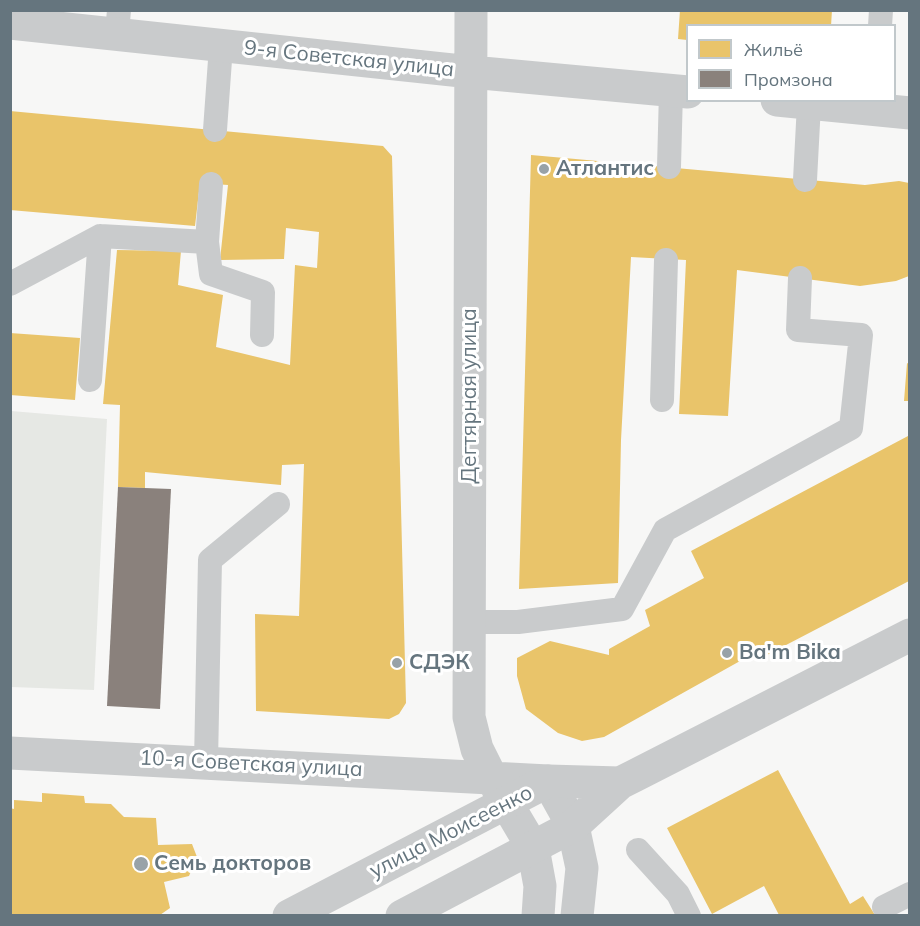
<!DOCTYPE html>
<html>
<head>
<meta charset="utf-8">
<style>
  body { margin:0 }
  #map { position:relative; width:920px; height:926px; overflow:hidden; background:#f7f7f6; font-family:Mulish,sans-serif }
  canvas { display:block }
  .frame { position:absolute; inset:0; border:12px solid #65757e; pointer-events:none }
  .legend { position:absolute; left:686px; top:24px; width:210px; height:78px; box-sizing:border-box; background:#fff; border:2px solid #c1c8cb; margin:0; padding:8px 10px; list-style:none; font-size:18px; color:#65757e }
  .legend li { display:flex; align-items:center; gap:12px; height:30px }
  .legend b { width:30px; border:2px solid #c1c8cb }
</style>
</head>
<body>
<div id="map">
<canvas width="920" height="926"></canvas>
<div class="frame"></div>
<ul class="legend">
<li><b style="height:16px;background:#e9c46a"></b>Жильё</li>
<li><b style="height:16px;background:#8a817c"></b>Промзона</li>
</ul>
</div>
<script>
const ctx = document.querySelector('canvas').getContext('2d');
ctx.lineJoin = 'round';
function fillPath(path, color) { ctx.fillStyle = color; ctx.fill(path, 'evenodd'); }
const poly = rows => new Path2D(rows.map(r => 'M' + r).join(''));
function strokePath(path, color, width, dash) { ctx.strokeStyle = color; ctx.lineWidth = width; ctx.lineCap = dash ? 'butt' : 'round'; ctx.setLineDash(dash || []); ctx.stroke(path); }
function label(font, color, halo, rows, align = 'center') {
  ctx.font = font + ' Mulish,sans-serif'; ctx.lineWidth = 6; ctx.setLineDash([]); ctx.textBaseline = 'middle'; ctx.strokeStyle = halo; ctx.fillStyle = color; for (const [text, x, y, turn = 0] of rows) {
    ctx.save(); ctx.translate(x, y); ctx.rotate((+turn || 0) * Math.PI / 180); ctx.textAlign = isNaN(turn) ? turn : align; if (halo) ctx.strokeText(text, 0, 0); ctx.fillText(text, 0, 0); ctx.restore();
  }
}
const green = poly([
  [11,411,107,419,94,690,11,687]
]);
const homes = poly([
  [680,10,832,10,831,26,687,26,687,40,678,39],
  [10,111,383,146,392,156,406,703,399,714,389,719,256,711,255,614,299,616,304,464,282,465,281,485,145,472,145,488,118,487,120,405,103,404,117,250,181,251,178,285,223,295,216,347,290,365,295,265,317,268,319,232,286,228,284,259,220,260,228,185,200,183,195,226,10,210],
  [531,155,865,185,899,181,909,183,909,276,896,281,860,286,737,270,728,416,679,414,686,260,631,257,621,440,618,583,519,589],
  [10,333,80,338,75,400,10,395],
  [907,363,909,364,909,401,904,401],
  [908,436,909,581,763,657,758,651,604,737,582,741,558,733,526,709,517,676,517,658,550,641,609,655,609,649,650,626,645,610,704,578,691,551],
  [778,770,850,904,863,896,875,915,779,915,764,886,712,914,667,828],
  [42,793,84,796,85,803,111,804,124,817,156,818,158,845,192,844,197,857,189,876,164,882,170,908,160,915,10,915,10,808,14,809,14,800,42,802]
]);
const industry = poly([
  [118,487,171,489,160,709,107,706]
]);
const service = poly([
  [880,26,881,10],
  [117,33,119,10],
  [215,130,221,46],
  [669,167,671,91],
  [805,180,809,104],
  [211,184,207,242,211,274,263,292,262,335],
  [10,284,100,236,207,242],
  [90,380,100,236],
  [662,400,666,260],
  [469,622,518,622,622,609,665,530,851,428,861,335,798,330,800,278],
  [206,762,210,560,278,504],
  [638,850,678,894,689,916],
  [884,907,910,894]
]);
const minor = poly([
  [471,10,469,717,477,749,491,777,533,848,540,886,538,916],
  [10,23,471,72,688,92],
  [777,100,910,113],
  [10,753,548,781,573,826,582,868,577,916]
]);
const tertiary = poly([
  [289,916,548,781,620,783],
  [402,916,573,826,620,783,634,776,910,635]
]);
const markers = [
  [544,169,6,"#98a2a8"],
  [727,653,6,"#98a2a8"],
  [397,663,6,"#98a2a8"],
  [141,864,8,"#98a2a8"]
];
const streetNames = [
  ["9-я Советская улица",349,59,6],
  ["Дегтярная улица",470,396,-90],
  ["10-я Советская улица",251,764,3],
  ["улица Моисеенко",451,832,-27]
];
const poiNames = [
  ["Атлантис",556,169],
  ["Ba'm Bika",739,653],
  ["СДЭК",409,663],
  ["Семь докторов",154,864]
];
fillPath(green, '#e6e8e4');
fillPath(homes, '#e9c46a');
fillPath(industry, '#8a817c');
strokePath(service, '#c9cbcc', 24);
strokePath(minor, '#c9cbcc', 33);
strokePath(tertiary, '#c9cbcc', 33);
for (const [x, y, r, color] of markers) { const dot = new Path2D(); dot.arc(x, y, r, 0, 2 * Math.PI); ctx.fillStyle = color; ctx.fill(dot); strokePath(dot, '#fff', 2); }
label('21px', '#65757e', '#fff', streetNames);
label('bold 21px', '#65757e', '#fff', poiNames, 'left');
</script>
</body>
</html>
